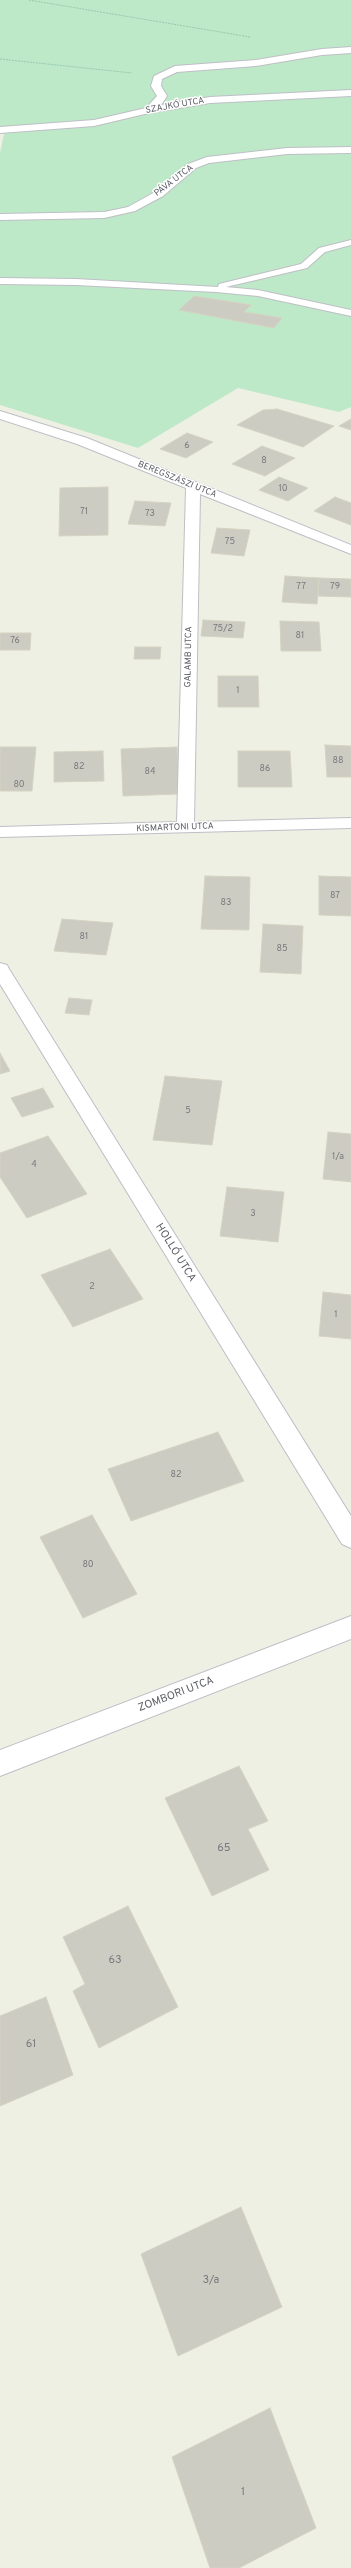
<!DOCTYPE html>
<html>
<head>
<meta charset="utf-8">
<style>
  body { margin:0 }
  canvas { display:block; background:#eff0e4 }
</style>
</head>
<body>
<canvas width="351" height="2568"></canvas>
<script>
const ctx = document.querySelector('canvas').getContext('2d');
ctx.lineJoin = 'round';
function fillPath(path, color) { ctx.fillStyle = color; ctx.fill(path, 'evenodd'); }
const poly = rows => new Path2D(rows.map(r => 'M' + r).join(''));
function strokePath(path, color, width, dash) { ctx.strokeStyle = color; ctx.lineWidth = width; ctx.lineCap = dash ? 'butt' : 'round'; ctx.setLineDash(dash || []); ctx.stroke(path); }
function label(font, color, halo, rows, align = 'center') {
  ctx.font = font + ' Overpass,sans-serif'; ctx.lineWidth = 3; ctx.setLineDash([]); ctx.textBaseline = 'middle'; ctx.strokeStyle = halo; ctx.fillStyle = color; for (const [text, x, y, turn = 0] of rows) {
    ctx.save(); ctx.translate(x, y); ctx.rotate((+turn || 0) * Math.PI / 180); ctx.textAlign = isNaN(turn) ? turn : align; if (halo) ctx.strokeText(text, 0, 0); ctx.fillText(text, 0, 0); ctx.restore();
  }
}
const green = poly([
  [0,0,351,0,351,407,339,412,238,388,138,448,0,405,0,153,5,129,0,129]
]);
const building = poly([
  [194,296,251,305,244,312,282,318,274,328,179,310,194,296],
  [277,409,334,426,303,447,237,425,263,410,277,409],
  [351,419,351,430,339,426,351,419],
  [187,433,213,442,186,458,160,449,187,433],
  [262,446,295,458,265,476,232,464,262,446],
  [279,477,308,488,288,501,259,490,279,477],
  [108,487,108,535,59,536,60,488,108,487],
  [335,497,351,503,351,525,314,511,335,497],
  [135,501,171,503,165,526,128,524,135,501],
  [217,528,250,530,244,556,211,553,217,528],
  [285,576,319,578,317,604,282,602,285,576],
  [319,578,351,579,351,597,318,596,319,578],
  [203,620,245,622,243,638,201,636,203,620],
  [280,621,319,622,321,651,281,651,280,621],
  [0,633,31,633,30,650,0,650,0,633],
  [135,647,161,647,160,659,134,659,135,647],
  [218,676,258,676,259,707,218,707,218,676],
  [325,745,351,746,351,777,327,777,325,745],
  [0,747,36,747,32,791,0,791,0,747],
  [177,747,180,794,123,796,121,749,177,747],
  [103,751,104,781,54,782,54,752,103,751],
  [238,751,290,751,292,787,238,787,238,751],
  [205,876,250,877,249,930,201,929,205,876],
  [319,876,351,877,351,916,319,915,319,876],
  [62,919,113,923,106,955,54,951,62,919],
  [263,924,303,926,301,974,260,972,263,924],
  [69,998,92,1000,89,1015,65,1013,69,998],
  [0,1053,10,1071,0,1074,0,1053],
  [165,1076,222,1081,212,1145,153,1140,165,1076],
  [43,1088,54,1107,22,1117,11,1098,43,1088],
  [328,1132,351,1134,351,1182,323,1179,328,1132],
  [48,1136,87,1194,27,1218,0,1177,0,1153,48,1136],
  [227,1187,284,1192,278,1242,220,1236,227,1187],
  [110,1249,143,1299,73,1327,41,1275,110,1249],
  [323,1292,351,1295,351,1339,319,1336,323,1292],
  [218,1432,244,1481,131,1521,108,1469,218,1432],
  [92,1515,137,1594,83,1618,40,1537,92,1515],
  [239,1766,268,1821,248,1829,269,1870,212,1896,165,1798,239,1766],
  [128,1906,178,2007,99,2048,73,1991,85,1984,63,1937,128,1906],
  [46,1997,73,2075,0,2106,0,2016,46,1997],
  [241,2207,282,2307,178,2356,141,2254,241,2207],
  [270,2408,316,2528,239,2568,210,2568,172,2457,270,2408]
]);
const path = poly([
  [29,0,250,37],
  [0,59,132,73]
]);
const service = poly([
  [351,240,351,245,325,252,307,268,226,287,258,290,351,310,351,316,258,296,216,292,76,285,0,284,0,278,76,279,218,287,219,284,301,264,319,248,351,240]
]);
const minor = poly([
  [351,47,351,53,322,55,256,66,177,72,162,79,161,86,167,96,161,105,210,97,351,90,351,96,210,103,149,113,94,126,0,133,0,127,94,120,146,108,157,96,151,86,154,76,175,66,256,60,322,49,351,47],
  [351,147,351,153,287,154,209,163,196,168,163,196,135,211,104,218,0,220,0,214,104,212,128,207,155,192,188,164,207,157,287,148,351,147],
  [0,411,87,438,351,545,351,554,200,494,194,822,351,818,351,828,0,837,0,827,177,822,186,488,77,444,0,419,0,411],
  [0,963,7,965,9,969,351,1516,351,1548,342,1544,0,984,0,963],
  [351,1616,351,1639,0,1776,0,1750,351,1616]
]);
const farStreetnames = [
  ["SZAJKÓ UTCA",175,106,-10],
  ["PÁVA UTCA",174,181,-37],
  ["BEREGSZÁSZI UTCA",177,480,22],
  ["GALAMB UTCA",189,657,-89],
  ["KISMARTONI UTCA",175,828,-2]
];
const numberNames = [
  ["6",187,446],
  ["8",264,461],
  ["10",283,489],
  ["71",84,512],
  ["73",150,514],
  ["75",230,542],
  ["77",301,587],
  ["79",335,587],
  ["75/2",223,629],
  ["81",300,636],
  ["76",15,641],
  ["1",238,691],
  ["88",338,761],
  ["82",79,767],
  ["86",265,769],
  ["84",150,772],
  ["80",19,785],
  ["87",335,896],
  ["83",226,903],
  ["81",84,937],
  ["85",282,949],
  ["5",188,1111],
  ["1/a",338,1157],
  ["4",34,1165],
  ["3",253,1214],
  ["2",92,1287],
  ["1",336,1315],
  ["82",176,1475],
  ["80",88,1565]
];
const streetNames = [
  ["HOLLÓ UTCA",175,1253,58],
  ["ZOMBORI UTCA",176,1695,-21]
];
const nearNumbernames = [
  ["65",224,1849],
  ["63",115,1961],
  ["61",31,2045],
  ["3/a",211,2281],
  ["1",243,2493]
];
fillPath(green, '#bee9c8');
fillPath(building, '#cdccc3');
strokePath(building, '#d5d3c1', 1);
strokePath(service, '#bebfc6', 2);
strokePath(minor, '#bebfc6', 2);
strokePath(path, '#96cab2', 1, [2, 1]);
fillPath(service, '#fff');
fillPath(minor, '#fff');
label('9px', '#5c5e66', '#fff', farStreetnames);
label('9px', '#787a7d', null, numberNames);
label('11px', '#5c5e66', '#fff', streetNames);
label('11px', '#787a7d', null, nearNumbernames);
</script>
</body>
</html>
